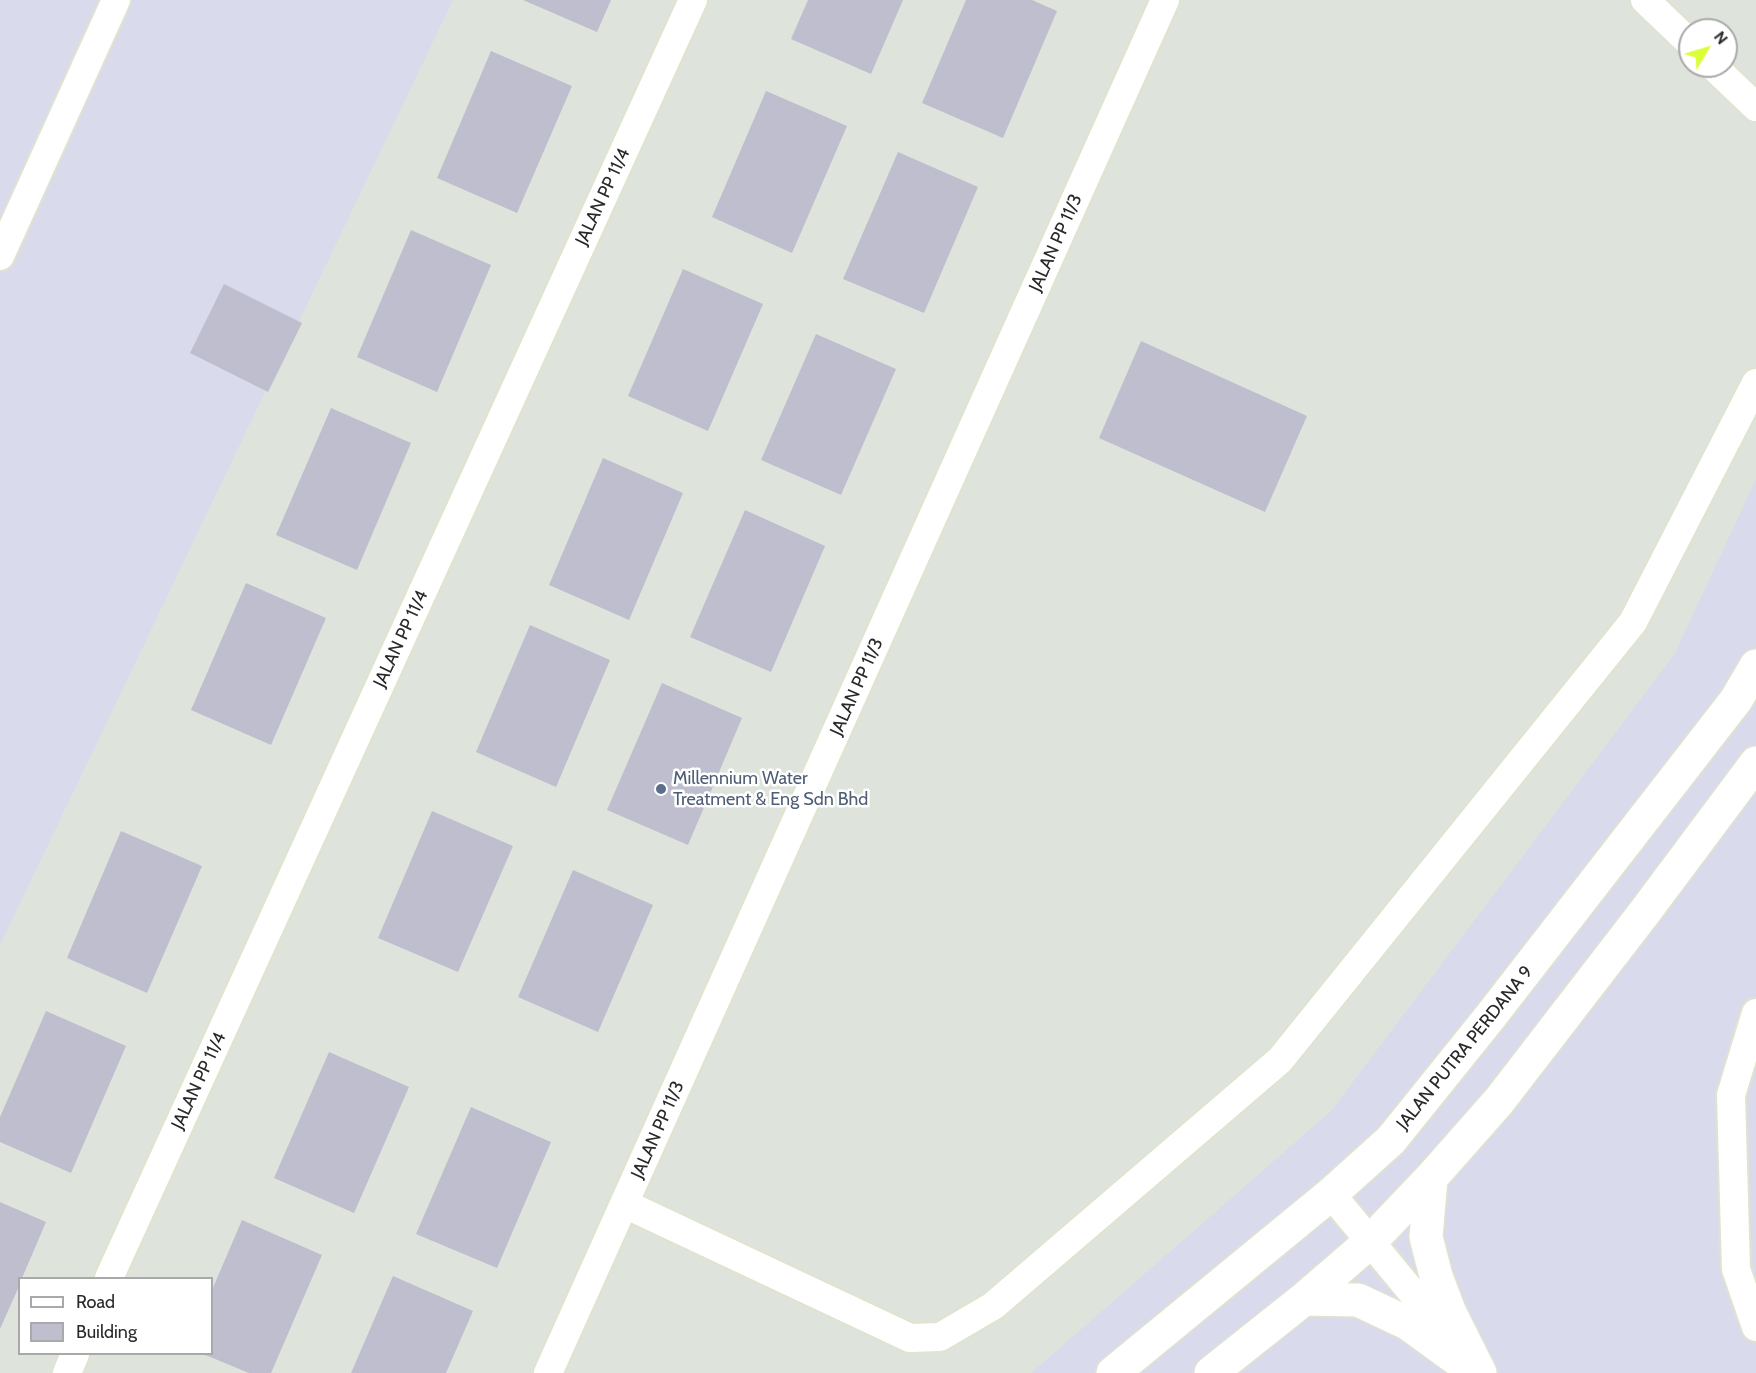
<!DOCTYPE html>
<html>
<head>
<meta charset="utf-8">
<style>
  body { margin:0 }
  #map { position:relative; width:1756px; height:1373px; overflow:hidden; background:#d9daec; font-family:Cabin,sans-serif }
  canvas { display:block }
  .legend { position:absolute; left:18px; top:1277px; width:195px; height:78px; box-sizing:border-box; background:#fff; border:2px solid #a9a9a9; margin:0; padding:8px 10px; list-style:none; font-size:18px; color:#292929 }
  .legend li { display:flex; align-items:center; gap:12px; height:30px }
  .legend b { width:30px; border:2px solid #a9a9a9 }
  .north { position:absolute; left:1678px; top:18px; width:60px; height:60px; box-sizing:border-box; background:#fff; border:2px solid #a9a9a9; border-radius:50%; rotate:52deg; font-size:16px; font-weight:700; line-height:24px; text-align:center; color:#292929 }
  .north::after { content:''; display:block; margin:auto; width:21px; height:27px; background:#daff34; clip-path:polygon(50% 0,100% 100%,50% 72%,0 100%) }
</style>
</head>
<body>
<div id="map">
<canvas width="1756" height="1373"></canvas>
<ul class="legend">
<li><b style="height:8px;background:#fff"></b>Road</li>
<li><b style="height:16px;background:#bebece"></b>Building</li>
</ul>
<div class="north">N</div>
</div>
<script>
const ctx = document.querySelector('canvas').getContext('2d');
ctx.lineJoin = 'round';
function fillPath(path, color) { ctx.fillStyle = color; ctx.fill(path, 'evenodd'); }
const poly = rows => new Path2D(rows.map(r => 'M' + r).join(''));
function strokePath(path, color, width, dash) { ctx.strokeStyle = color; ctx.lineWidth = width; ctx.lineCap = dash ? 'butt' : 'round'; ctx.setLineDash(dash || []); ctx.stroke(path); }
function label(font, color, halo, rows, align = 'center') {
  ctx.font = font + ' Cabin,sans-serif'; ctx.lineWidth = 5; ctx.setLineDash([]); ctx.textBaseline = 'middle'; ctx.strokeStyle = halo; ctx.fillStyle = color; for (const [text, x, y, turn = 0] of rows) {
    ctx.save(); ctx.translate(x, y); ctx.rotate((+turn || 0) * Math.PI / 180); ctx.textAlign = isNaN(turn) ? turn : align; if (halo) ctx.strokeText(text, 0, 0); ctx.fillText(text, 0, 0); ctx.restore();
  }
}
const industrial = poly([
  [453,0,1756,0,1756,479,1675,653,1331,1111,1031,1373,0,1373,0,945],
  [1690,30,1726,30,1726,66,1690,66],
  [20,1278,212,1278,212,1354,20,1354]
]);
const building = poly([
  [523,0,611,0,597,32],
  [808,0,903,0,871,74,791,39],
  [966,0,1032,0,1057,11,1003,138,922,103],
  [491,51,572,86,517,213,437,178],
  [766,91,847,126,792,253,712,217],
  [898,152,978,187,924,313,843,279],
  [411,230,491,265,437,392,357,357],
  [683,269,763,304,708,431,628,396],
  [224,284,302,323,268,392,190,353],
  [816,334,896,369,841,495,761,460],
  [1141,341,1307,416,1265,512,1099,438],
  [331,408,411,443,357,570,276,535],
  [603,458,683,493,629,620,549,585],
  [745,510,825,546,771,672,690,637],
  [246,583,326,618,271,745,191,710],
  [530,625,610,660,556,787,476,752],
  [662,683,742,718,688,845,607,810],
  [432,811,513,846,458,972,378,938],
  [121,831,202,866,147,993,67,958],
  [573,870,653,905,598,1032,518,997],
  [46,1011,126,1046,71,1173,0,1142,0,1117],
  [329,1052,409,1087,354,1213,274,1178],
  [471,1107,551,1142,497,1268,416,1234],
  [0,1202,46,1222,22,1278,20,1278,20,1284,0,1329],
  [242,1220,322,1255,271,1373,249,1373,203,1354,212,1354,212,1290],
  [393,1276,473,1311,446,1373,351,1373]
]);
const street = poly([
  [1645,0,1690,43],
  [1713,66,1756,107],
  [0,256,116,0],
  [1756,1013,1731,1095,1736,1269,1756,1327],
  [1331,1194,1462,1353],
  [625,1204,910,1338,940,1337,993,1306,1280,1060,1633,622,1756,383],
  [109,1278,693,0],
  [67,1373,75,1354],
  [548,1373,1165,0]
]);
const secondary = poly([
  [1431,1178,1426,1237,1436,1276,1450,1313,1480,1373],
  [1304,1299,1358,1300,1407,1323,1476,1373],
  [1113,1373,1331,1194,1391,1140,1490,1017,1736,700,1756,666],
  [1211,1373,1304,1299,1370,1242,1431,1178,1499,1101,1644,913,1756,763]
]);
const markers = [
  [661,789,6,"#5c6f8a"]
];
const streetNames = [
  ["JALAN PP 11/4",603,197,-65],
  ["JALAN PP 11/3",1056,243,-66],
  ["JALAN PP 11/4",401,639,-65],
  ["JALAN PP 11/3",857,687,-66],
  ["JALAN PUTRA PERDANA 9",1465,1048,-51],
  ["JALAN PP 11/4",199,1081,-65],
  ["JALAN PP 11/3",658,1130,-66]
];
const serviceNames = [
  ["Millennium Water",673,779],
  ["Treatment & Eng Sdn Bhd",673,800]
];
fillPath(industrial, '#dee4db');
fillPath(building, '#bebece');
strokePath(street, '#e0e3ce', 32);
strokePath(secondary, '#e0e3ce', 36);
strokePath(street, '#fff', 28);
strokePath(secondary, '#fff', 33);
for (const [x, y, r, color] of markers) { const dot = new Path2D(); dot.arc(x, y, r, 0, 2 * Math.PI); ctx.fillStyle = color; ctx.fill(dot); strokePath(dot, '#fff', 2); }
label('18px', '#292929', '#fff', streetNames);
label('18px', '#4e5e75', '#fff', serviceNames, 'left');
</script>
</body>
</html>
